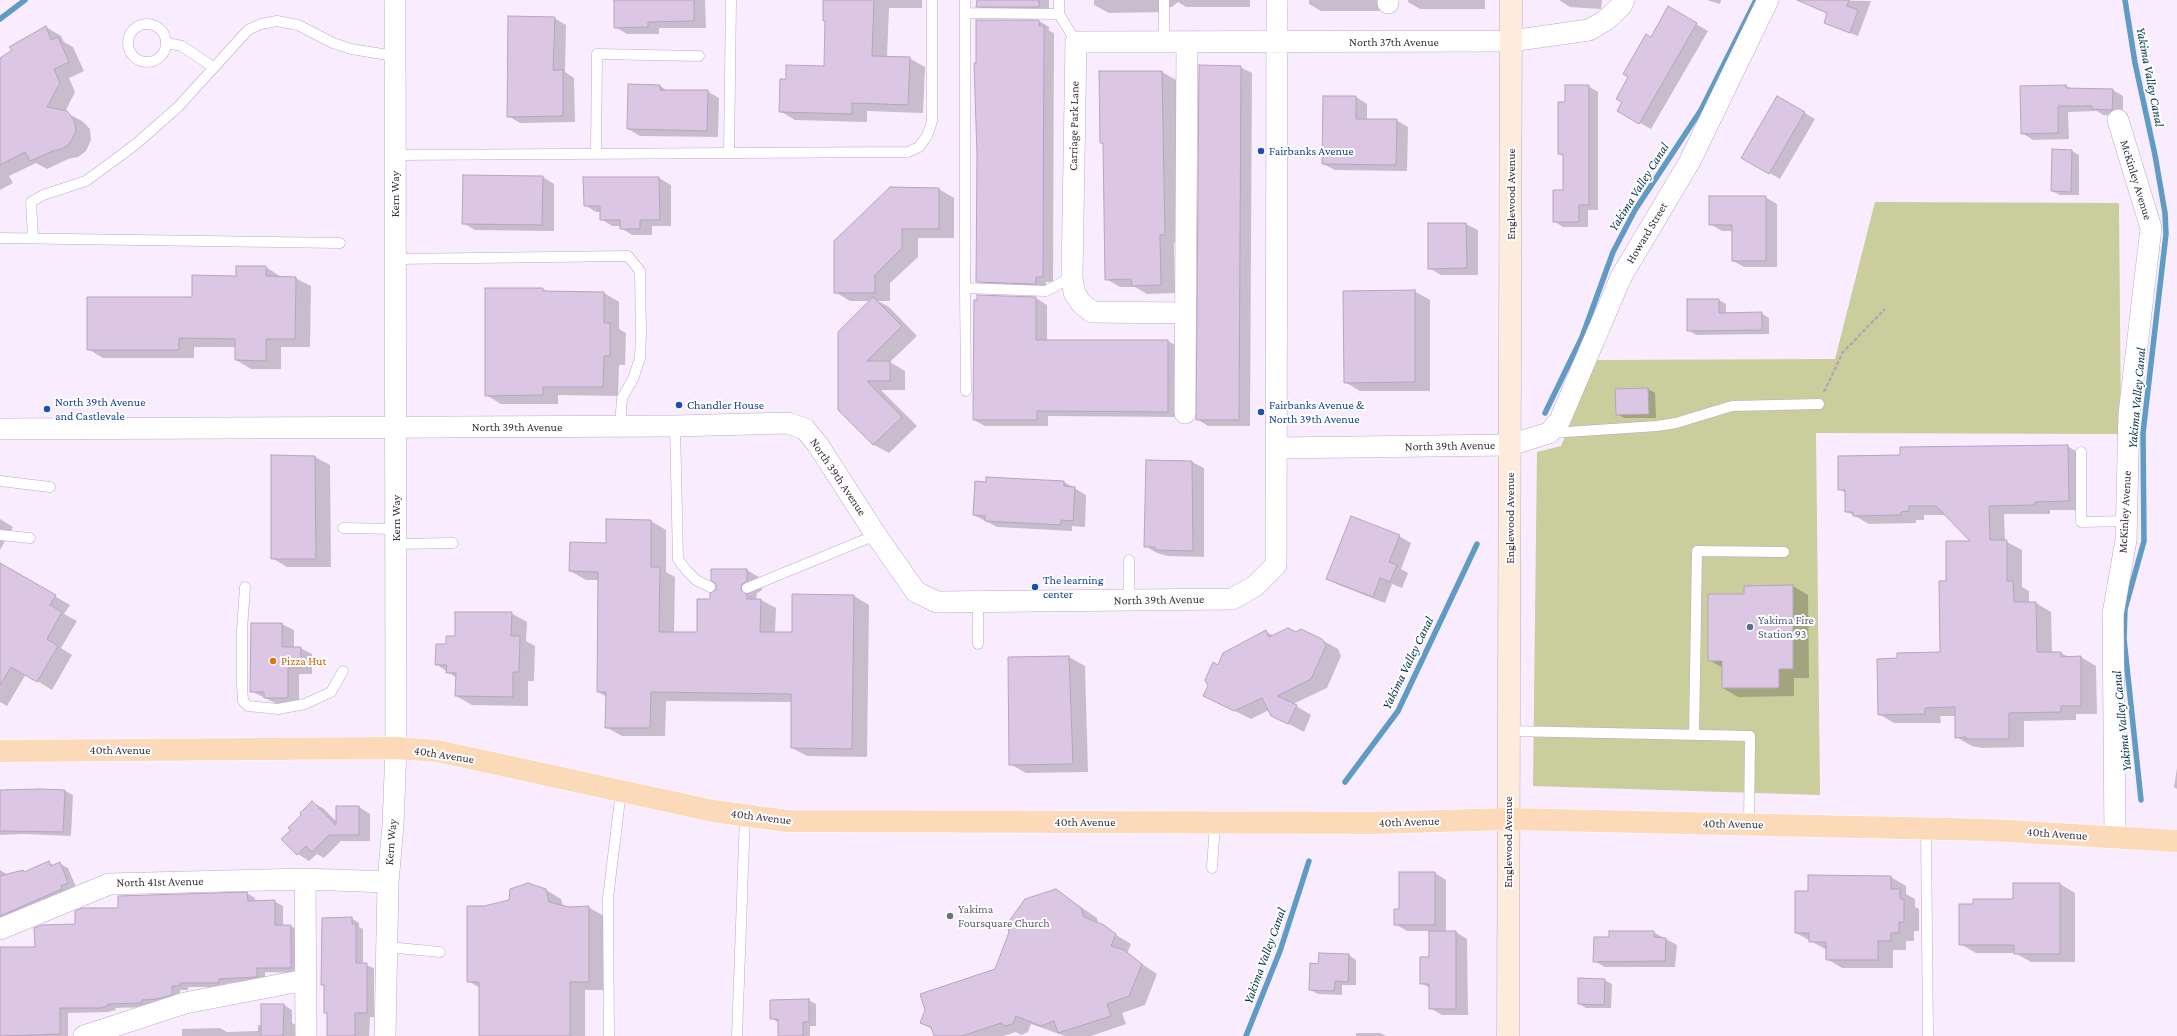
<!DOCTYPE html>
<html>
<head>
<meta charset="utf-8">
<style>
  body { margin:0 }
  canvas { display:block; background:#faecff }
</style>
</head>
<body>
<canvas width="2177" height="1036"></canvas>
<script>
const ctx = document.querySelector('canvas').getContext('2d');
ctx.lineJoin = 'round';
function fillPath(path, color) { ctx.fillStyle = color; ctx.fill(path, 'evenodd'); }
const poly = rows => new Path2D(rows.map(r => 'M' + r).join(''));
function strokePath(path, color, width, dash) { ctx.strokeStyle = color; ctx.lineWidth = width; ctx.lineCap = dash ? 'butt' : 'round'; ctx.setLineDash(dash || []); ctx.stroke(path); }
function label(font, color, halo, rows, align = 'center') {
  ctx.font = font + ' "Crimson Pro",serif'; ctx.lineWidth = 4; ctx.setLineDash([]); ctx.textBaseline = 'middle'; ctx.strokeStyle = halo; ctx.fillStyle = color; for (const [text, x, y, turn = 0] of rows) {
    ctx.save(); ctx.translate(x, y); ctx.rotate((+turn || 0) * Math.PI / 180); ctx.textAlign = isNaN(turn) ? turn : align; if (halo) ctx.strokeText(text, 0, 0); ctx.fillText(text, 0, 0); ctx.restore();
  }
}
const green = poly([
  [1875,202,2119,203,2121,434,1816,433,1820,795,1533,786,1537,452,1561,446,1596,360,1835,359]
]);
const shadow = poly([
  [615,0,705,0,706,28,659,28,659,34,627,34,615,27],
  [824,0,922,0,922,8,889,8,887,57,909,58,925,67,923,113,867,111,867,122,795,120,780,111,787,80,825,67,826,22,824,20],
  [977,0,1049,0,1049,13,988,12,977,6],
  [1094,0,1250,0,1250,7,1186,7,1178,2,1172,7,1168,7,1168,12,1109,13,1094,5],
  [1309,0,1386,0,1386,11,1321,11,1309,4],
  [1408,0,1485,0,1485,9,1420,9,1408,2],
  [1559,0,1602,0,1601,9,1570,7],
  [1707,0,1721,0,1720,4],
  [1821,0,1871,1,1858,36,1825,23,1828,14,1818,9],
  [1668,8,1708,31,1651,129,1618,111,1651,38],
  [554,18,566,25,565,72,574,78,575,122,520,123,508,116],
  [1039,21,1049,27,1049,31,1054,33,1053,282,1046,282,1046,289,988,287,977,281,978,155],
  [46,27,61,36,64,42,73,47,84,71,69,78,75,92,65,112,82,121,90,129,91,140,86,151,78,157,68,159,47,169,36,163,9,176,13,183,0,190,0,67],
  [1240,67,1252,73,1250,426,1208,426,1197,419],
  [1100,72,1162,72,1176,80,1179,243,1174,243,1175,293,1147,294,1135,287,1120,287,1106,279,1104,144,1101,143],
  [660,86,668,91,707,91,719,98,718,137,640,136,628,129],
  [1588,86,1598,92,1598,210,1588,210,1588,227,1563,227,1554,221,1564,191,1564,156,1559,154,1566,103],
  [2021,86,2066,86,2072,89,2113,90,2123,96,2123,116,2103,115,2097,111,2068,112,2069,139,2033,140,2022,133],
  [1356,97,1367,104,1367,120,1396,120,1408,127,1407,171,1335,170,1323,164],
  [1777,97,1815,119,1780,179,1742,157],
  [2072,151,2079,155,2079,195,2060,195,2052,191],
  [543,177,554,184,554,231,475,230,463,223],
  [584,178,659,178,671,185,671,226,652,226,652,235,632,235,621,228,621,226,612,226,601,219,601,212,596,212,585,205],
  [939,189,954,198,954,238,918,238,918,257,890,283,890,301,878,301,889,307,917,336,890,362,905,371,905,390,881,390,917,426,889,453,874,445,839,410,870,301,850,301,835,292],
  [1765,197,1777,204,1777,267,1744,267,1733,261,1733,231,1722,231,1710,224],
  [1429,224,1466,224,1478,230,1478,275,1441,275,1429,268],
  [237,267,266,267,281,277,295,278,311,286,310,347,281,347,281,369,251,369,236,360,236,347,194,347,194,358,103,358,88,349,237,276],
  [542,289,549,292,604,293,619,302,619,329,626,333,625,365,619,365,618,396,558,395,558,404,501,404,486,395],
  [1414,291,1430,300,1430,391,1360,391,1345,382],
  [1036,298,1047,305,1047,341,1168,341,1179,347,1179,417,1048,416,1048,426,985,426,974,420],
  [1719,300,1726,304,1726,314,1761,313,1769,318,1769,334,1696,335,1688,330],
  [1648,389,1655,393,1656,418,1624,418,1617,414],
  [2067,446,2083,455,2084,510,2050,510,2050,514,2004,514,2005,541,2022,550,2022,587,2029,591,2029,603,2036,603,2051,612,2052,653,2061,653,2069,657,2081,657,2096,666,2097,714,2076,714,2076,720,2024,721,2024,747,1982,748,1972,746,1956,737,1956,716,1940,716,1941,723,1894,723,1879,714,1898,659,1941,653,1947,582,1972,542,1946,515,1924,515,1924,520,1916,520,1916,523,1869,524,1846,511,1846,493,1839,489,1901,456],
  [315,457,330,465,331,567,287,567,272,558],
  [1192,462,1204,468,1204,557,1168,556,1157,553,1145,546],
  [1064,482,1086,495,1085,527,1072,526,1072,531,997,527,974,515],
  [0,519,13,527,0,550],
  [607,520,651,521,666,530,666,572,675,577,674,633,698,633,711,600,747,570,762,579,762,590,757,593,756,600,761,600,776,608,775,633,793,633,854,596,869,605,867,757,807,756,792,748,792,702,666,701,665,736,622,736,606,727,607,697,598,692,599,580,586,580,570,571,607,544],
  [1399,536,1411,543,1401,569,1408,573,1402,588,1392,584,1385,603,1339,585,1327,579],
  [0,564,70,605,64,614,77,621,61,648,72,655,52,690,26,674,7,706,0,702],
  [1793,586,1808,595,1809,678,1794,678,1794,696,1738,697,1723,688,1723,668,1709,660,1745,595],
  [511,613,527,622,526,641,535,646,534,681,528,681,528,706,472,705,456,696,457,678,436,664,447,645,456,637],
  [252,624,282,624,294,630,294,648,300,648,312,654,312,674,299,674,299,704,277,704,251,691],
  [1266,632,1274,636,1296,633,1322,640,1338,649,1341,656,1327,688,1293,704,1311,715,1304,732,1272,715,1269,710,1251,719,1205,696,1219,666],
  [1069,657,1085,666,1088,772,1026,773,1010,764,1009,658],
  [2177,768,2177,789,2174,787],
  [65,791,73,795,71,836,24,834,0,835,0,792],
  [312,802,324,809,337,822,359,807,370,814,370,841,341,841,324,858,317,854,309,861,298,854,283,839],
  [49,863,55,866,60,864,68,868,76,887,0,918,0,870,8,875,23,871,26,872],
  [1435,873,1446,880,1446,932,1456,932,1467,939,1468,1015,1442,1015,1430,1008,1430,988,1421,983,1430,958,1430,931,1407,931,1395,924,1400,910],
  [1891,877,1906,886,1906,894,1915,899,1915,907,1919,909,1919,931,1914,931,1914,941,1906,941,1906,950,1893,950,1893,968,1842,968,1827,959,1827,950,1796,933,1809,892],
  [2060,884,2075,893,2075,962,2031,962,2015,953,1976,953,1960,944,1974,905,2014,900],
  [546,890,561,899,563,907,588,907,604,916,604,990,585,990,585,1036,480,1036,480,988,468,981,484,907],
  [1056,890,1097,918,1098,924,1131,944,1127,954,1157,974,1145,1005,1122,1013,1126,1024,1091,1036,1065,1036,1031,1024,1028,1032,1021,1035,1016,1032,1003,1036,935,1036,932,1029,921,1023,996,969],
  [247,893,255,898,255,902,274,901,283,906,283,926,291,926,299,931,299,973,265,972,265,981,227,983,227,987,188,987,188,990,180,990,180,999,150,1007,115,1008,116,1010,108,1012,68,1013,68,1036,0,1036,0,948,36,948,76,924,120,909],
  [351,918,359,923,359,927,363,929,363,964,374,968,374,1017,370,1017,369,1036,328,1036,328,1014,325,1012,325,986,322,984],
  [1653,932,1677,945,1675,967,1605,967,1594,961],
  [1349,955,1356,960,1356,985,1342,985,1342,995,1318,994,1310,990,1319,965],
  [1604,980,1612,984,1611,1008,1586,1008,1579,1004],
  [808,1000,816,1004,816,1026,810,1026,810,1036,779,1036,779,1023,771,1018],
  [284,1005,292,1010,292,1023,301,1028,301,1036,182,1036,182,1029,220,1028,227,1032,258,1031,258,1025,262,1025],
  [1356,1033,1380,1033,1386,1036,1356,1036]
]);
const stream = poly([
  [2125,0,2135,63,2155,155,2165,213,2166,234,2143,433,2144,541,2125,609,2124,639,2141,800],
  [0,19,25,0],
  [1545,413,1582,337,1613,252,1635,210,1701,110,1756,0],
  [1345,782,1398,711,1477,544],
  [1246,1036,1280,951,1309,861]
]);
const building = poly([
  [614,0,694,0,694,21,648,22,648,27,614,28,614,0],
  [823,0,874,0,872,56,910,57,908,105,852,103,852,114,779,112,780,79,786,79,786,65,824,66,825,21,823,21,823,0],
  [977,0,1039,0,1039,7,976,7,977,0],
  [1797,0,1849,0,1847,6,1858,10,1850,33,1824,23,1827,13,1797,0],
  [1668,6,1697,23,1639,124,1617,111,1622,102,1616,99,1628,77,1623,74,1646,34,1651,37,1668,6],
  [508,16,555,17,553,70,563,70,563,116,507,117,508,16],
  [976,20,1039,20,1039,26,1044,26,1043,277,1036,277,1036,284,976,282,977,155,974,63,976,63,976,20],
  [46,26,51,40,58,37,69,62,54,69,60,83,47,107,67,111,74,120,76,131,70,143,62,149,53,151,30,161,25,152,0,165,0,58,12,50,9,47,46,26],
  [1199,65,1241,66,1239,420,1196,420,1199,65],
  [1099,71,1162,71,1165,235,1160,235,1161,285,1132,286,1131,279,1105,280,1103,143,1100,143,1099,71],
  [628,84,660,85,660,90,708,90,707,131,627,129,628,84],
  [1565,85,1589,85,1589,205,1579,205,1579,222,1553,222,1553,190,1563,190,1563,154,1558,154,1558,102,1565,102,1565,85],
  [2066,85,2066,88,2113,89,2112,110,2092,109,2092,106,2058,106,2058,133,2021,134,2020,86,2066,85],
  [1323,96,1356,96,1356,119,1397,119,1396,165,1322,164,1323,96],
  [1777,96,1805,112,1769,174,1741,158,1777,96],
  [2052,149,2072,150,2071,192,2051,191,2052,149],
  [463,175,543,176,542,225,462,224,463,175],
  [583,177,659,177,660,220,640,220,640,229,620,229,620,220,600,220,600,206,584,206,583,177],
  [890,187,939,188,939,229,902,229,902,248,875,275,875,293,834,293,834,241,890,187],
  [1709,196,1766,196,1766,261,1732,261,1732,225,1709,225,1709,196],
  [1428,223,1466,223,1467,268,1428,269,1428,223],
  [236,266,266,266,266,276,296,277,295,339,266,339,266,361,235,360,235,339,179,338,179,350,87,350,87,297,192,297,192,275,236,276,236,266],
  [485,288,543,288,543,291,604,292,604,323,610,323,610,356,604,356,603,387,543,387,543,395,485,396,485,288],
  [1415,290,1415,382,1344,383,1343,291,1415,290],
  [977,295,1036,297,1036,340,1168,340,1168,412,1037,411,1037,420,973,420,974,300,977,300,977,295],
  [873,297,902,326,867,361,890,361,890,381,867,381,902,417,873,445,838,410,838,332,873,297],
  [1687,299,1719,299,1719,313,1762,312,1762,330,1687,331,1687,299],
  [1648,388,1649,414,1616,415,1615,389,1648,388],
  [2068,445,2069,501,2035,502,2035,505,1989,506,1990,540,2007,540,2007,581,2013,581,2014,602,2036,602,2037,652,2061,652,2061,657,2081,656,2081,706,2061,706,2061,712,2009,713,2009,739,1966,739,1966,737,1955,738,1955,707,1925,708,1925,714,1878,715,1877,659,1897,658,1897,653,1940,652,1939,581,1946,581,1946,541,1970,541,1936,506,1909,506,1909,511,1901,512,1901,515,1853,516,1853,512,1845,512,1845,490,1838,490,1838,456,1900,455,1900,447,2068,445],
  [271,455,315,456,316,559,271,559,271,455],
  [1146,460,1192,461,1193,551,1155,550,1155,547,1144,547,1146,460],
  [986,477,1064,481,1064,486,1075,487,1073,521,1061,520,1061,525,985,521,985,516,973,515,975,481,986,482,986,477],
  [1351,516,1400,535,1389,562,1397,565,1390,582,1380,578,1373,597,1326,579,1351,516],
  [606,519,651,520,651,567,660,567,659,632,697,632,697,599,710,599,710,593,716,590,716,584,711,580,711,569,747,569,747,581,742,584,741,590,747,594,747,599,761,599,760,632,792,632,792,594,854,595,852,749,791,748,791,694,651,692,650,728,605,728,606,692,597,692,598,572,569,571,570,542,606,543,606,519],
  [0,563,56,595,50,605,62,612,47,639,58,646,37,682,11,667,0,685,0,563],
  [1793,585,1793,669,1779,669,1779,688,1722,688,1722,661,1708,661,1708,594,1744,594,1744,586,1793,585],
  [455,612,512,612,511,636,520,636,519,672,513,672,513,697,455,696,456,673,446,673,447,665,435,665,436,644,446,644,446,636,455,636,455,612],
  [251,623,282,623,282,647,301,647,301,668,288,668,288,698,264,698,264,692,250,692,251,623],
  [1288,628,1296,632,1301,629,1322,639,1326,646,1311,679,1277,696,1297,705,1288,724,1271,716,1262,698,1234,711,1203,696,1208,686,1205,680,1213,662,1218,665,1223,653,1266,630,1269,637,1288,628],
  [1069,656,1073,764,1009,765,1008,657,1069,656],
  [40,789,65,790,63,832,0,831,0,790,40,789],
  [312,801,336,825,336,806,359,806,359,835,329,835,312,852,306,846,297,855,281,839,291,830,288,828,301,815,300,813,312,801],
  [49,861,51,866,60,862,68,883,61,886,62,889,0,916,0,876,23,870,24,872,49,861],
  [1399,872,1435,872,1435,925,1394,925,1394,909,1399,909,1399,872],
  [1808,875,1891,876,1891,889,1900,889,1900,899,1904,899,1904,922,1899,922,1899,933,1891,933,1891,941,1878,941,1878,960,1826,960,1826,942,1809,942,1809,933,1795,933,1795,891,1808,891,1808,875],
  [528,883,546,889,549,902,569,907,589,906,589,982,570,982,570,1036,479,1036,479,982,467,982,467,906,484,906,509,900,510,889,528,883],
  [2013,883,2060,883,2060,954,2014,954,2014,945,1959,945,1959,904,1973,904,1973,899,2013,899,2013,883],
  [1056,889,1081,908,1084,917,1104,925,1116,934,1111,946,1124,950,1142,964,1129,996,1107,1004,1111,1016,1058,1033,1054,1021,1041,1026,1016,1016,1013,1024,1005,1026,1001,1023,962,1036,934,1036,931,1027,920,1023,925,1010,920,994,995,969,1009,932,1007,924,1025,899,1056,889],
  [247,892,248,901,275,900,275,925,291,925,291,968,257,968,257,977,219,979,219,983,180,983,180,986,172,986,172,995,157,999,142,1000,142,1003,108,1004,108,1006,100,1008,60,1008,60,1034,0,1036,0,947,35,947,34,928,42,925,75,924,75,911,82,908,118,908,118,896,247,892],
  [352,917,352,924,356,924,356,963,367,963,367,1013,355,1013,355,1036,327,1036,327,1013,324,1013,324,985,321,985,322,918,352,917],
  [1429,931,1456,931,1456,1009,1429,1009,1429,984,1420,984,1420,957,1429,957,1429,931],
  [1609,931,1654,931,1654,937,1666,938,1665,961,1593,962,1594,937,1609,937,1609,931],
  [1319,953,1349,954,1348,982,1335,981,1334,991,1309,990,1310,963,1318,964,1319,953],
  [1578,978,1605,979,1604,1005,1578,1004,1578,978],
  [809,999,809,1022,803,1022,803,1036,778,1036,778,1019,770,1019,770,1000,809,999],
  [261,1004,284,1004,283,1036,261,1036,261,1004]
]);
const path = poly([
  [1824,392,1843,352,1885,309]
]);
const lane = poly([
  [965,0,965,288],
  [1059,0,1059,14],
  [965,13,1059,14,1076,42],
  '128 43a19 19 0 1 1 38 0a19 19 0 1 1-38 0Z',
  [1164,42,1164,0],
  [167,43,182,46,213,67],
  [596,153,597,54,699,56],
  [729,153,731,0],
  [395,155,908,152,919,147,927,136,932,121,932,0],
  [33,237,31,202,43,195,86,181,136,144,178,107,248,30,261,24,277,21,298,25,333,43,351,49,395,56],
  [0,238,340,243],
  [396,259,628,256,640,271,641,333,640,358,633,379,622,398,620,427],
  [966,391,965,288,1046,291,1072,277],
  [675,426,678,559,686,570,696,580,710,587],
  [1551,433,1657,426,1676,423,1732,406,1819,404],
  [2081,452,2081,522,2126,521],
  [0,481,50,487],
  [343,528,396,529],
  [0,535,30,538],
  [396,544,453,543],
  [245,587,242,630,242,685,243,701,248,706,278,709,305,704,331,692,343,671],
  [747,588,876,535],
  [1129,600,1129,560],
  [978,602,978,644],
  [1509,731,1750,736,1749,825],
  [1694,735,1697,551,1784,552],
  [1926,829,1928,1036],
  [1212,868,1215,823],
  [387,947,440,952],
  [609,1036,608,898,621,791],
  [737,1036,745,815]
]);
const street = poly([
  [1388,3,1388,0],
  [1185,313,1092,312,1081,303,1074,292,1072,277,1076,42,1511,41,1589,30,1606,20,1621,6,1624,0],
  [1185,413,1187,42],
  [0,429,675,426,788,423,805,429,818,445,876,535,916,592,937,602,1232,599,1255,586,1276,565,1277,0],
  [1276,448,1510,445,1549,433,1560,420,1621,277,1690,161,1768,0],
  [2115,838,2113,614,2126,540,2129,414,2151,228,2118,120],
  [305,879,306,1036],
  [0,929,109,884,305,879,388,882],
  [84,1036,185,1003,305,980],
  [385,1036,388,882,393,825,396,748,395,0]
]);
const secondary = poly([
  [1508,1036,1511,0]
]);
const primary = poly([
  [0,751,396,748,437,751,713,811,787,821,1373,823,1508,819,1990,830,2177,841]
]);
const markers = [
  [1261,151,4,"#1a4fb4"],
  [679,405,4,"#1a4fb4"],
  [47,409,4,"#1a4fb4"],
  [1261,412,4,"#1a4fb4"],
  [1035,587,4,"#1a4fb4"],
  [1750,627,4,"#5c6f8a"],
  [273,661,4,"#e8710a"],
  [950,916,4,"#6b7280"]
];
const streetNames = [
  ["North 37th Avenue",1394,42],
  ["Carriage Park Lane",1074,126,-89],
  ["McKinley Avenue",2136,180,73],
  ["Kern Way",395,194,-90],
  ["Englewood Avenue",1511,194,-90],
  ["Howard Street",1647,233,-59],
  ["North 39th Avenue",517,427],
  ["North 39th Avenue",1450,446,-1],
  ["North 39th Avenue",838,477,56],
  ["McKinley Avenue",2125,512,-87],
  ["Kern Way",396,518,-90],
  ["Englewood Avenue",1510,518,-90],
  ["North 39th Avenue",1159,600,-1],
  ["40th Avenue",120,750],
  ["40th Avenue",444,755,9],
  ["40th Avenue",761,817,7],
  ["40th Avenue",1085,822],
  ["40th Avenue",1409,822,-2],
  ["40th Avenue",1733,824,1],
  ["40th Avenue",2057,834,4],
  ["Kern Way",391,842,-85],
  ["Englewood Avenue",1508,842,-90],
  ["North 41st Avenue",160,882,-1]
];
const transitNames = [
  ["Fairbanks Avenue",1269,151],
  ["North 39th Avenue",55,402],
  ["and Castlevale",55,416],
  ["Chandler House",687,405],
  ["Fairbanks Avenue &",1269,405],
  ["North 39th Avenue",1269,419],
  ["The learning",1043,580],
  ["center",1043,594]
];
const serviceNames = [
  ["Yakima Fire",1758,620],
  ["Station 93",1758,634]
];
const foodNames = [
  ["Pizza Hut",281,661]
];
const worshipNames = [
  ["Yakima",958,909],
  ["Foursquare Church",958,923]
];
const waterNames = [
  ["Yakima Valley Canal",2150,77,79],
  ["Yakima Valley Canal",1639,187,-58],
  ["Yakima Valley Canal",2137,398,-85],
  ["Yakima Valley Canal",1408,663,-64],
  ["Yakima Valley Canal",2122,721,-96],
  ["Yakima Valley Canal",1265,956,-70]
];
fillPath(green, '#cacd9c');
fillPath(shadow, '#0003');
strokePath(stream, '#609bc3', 5.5);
fillPath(building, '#dbc6e4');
strokePath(building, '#b8a3c0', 1);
strokePath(lane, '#bea9c7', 11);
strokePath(street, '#bea9c7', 22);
strokePath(secondary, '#bea9c7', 23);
strokePath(primary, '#fff', 23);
strokePath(path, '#b3a7b7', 2.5, [4, 2]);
strokePath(lane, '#fff', 10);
strokePath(street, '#fff', 21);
strokePath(secondary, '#fdecdc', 22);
strokePath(primary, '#fbd9b9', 22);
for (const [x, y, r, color] of markers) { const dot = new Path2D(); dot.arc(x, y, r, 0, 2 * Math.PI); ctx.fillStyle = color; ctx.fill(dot); strokePath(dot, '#fff', 1.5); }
label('12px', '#3b323e', '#fff', streetNames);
label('12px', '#164399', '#fff', transitNames, 'left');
label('12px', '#4e5e75', '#fff', serviceNames, 'left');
label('12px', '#c56008', '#fff', foodNames, 'left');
label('12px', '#5b616d', '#fff', worshipNames, 'left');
label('italic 13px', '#033551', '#fff', waterNames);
</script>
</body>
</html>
